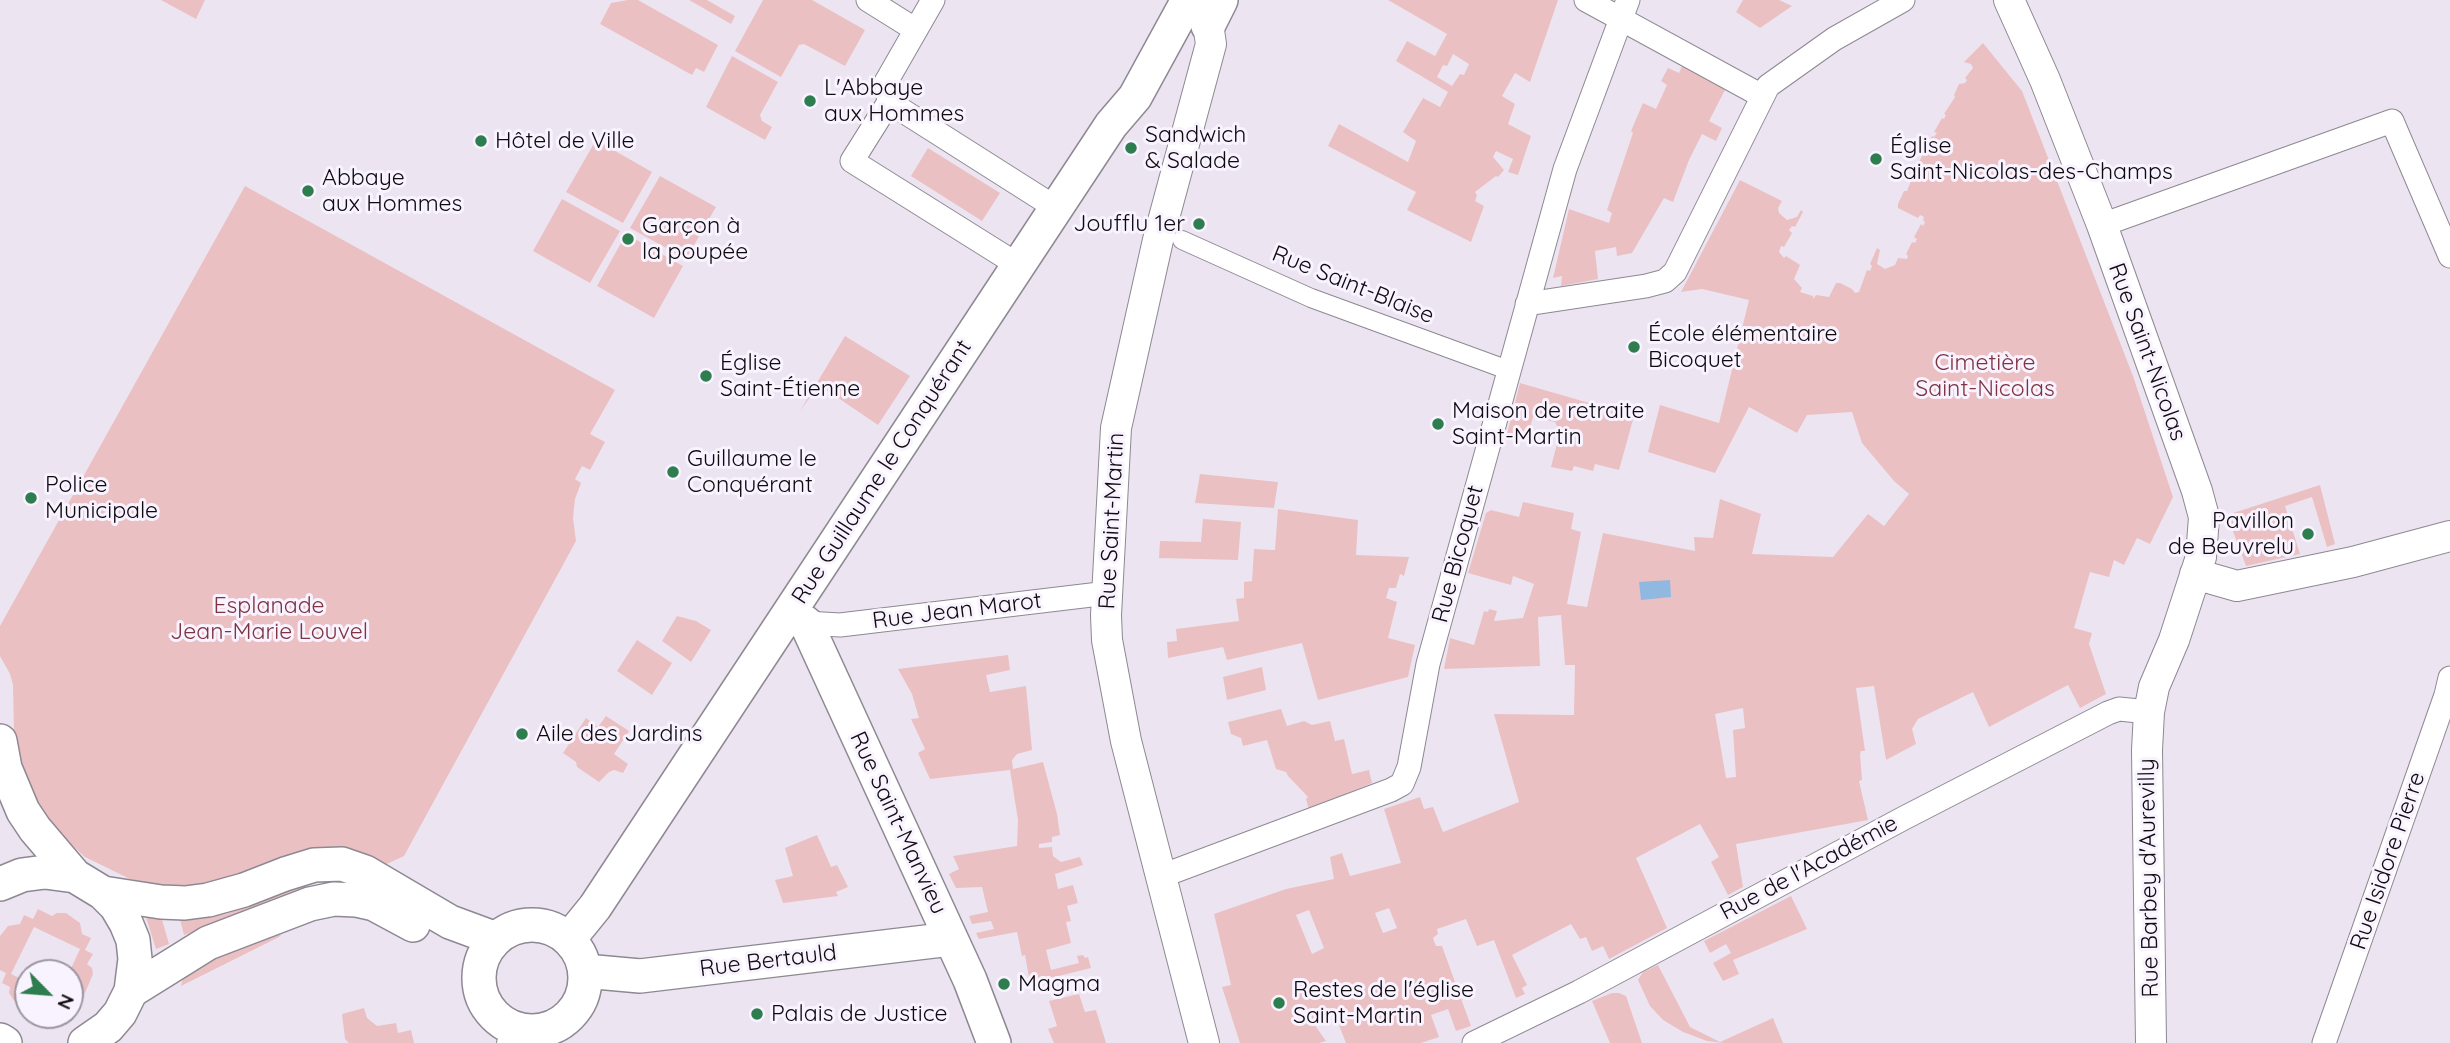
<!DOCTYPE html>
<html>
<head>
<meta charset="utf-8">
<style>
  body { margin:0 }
  #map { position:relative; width:2450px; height:1043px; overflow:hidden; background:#ece5f1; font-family:Quicksand,sans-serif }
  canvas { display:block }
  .north { position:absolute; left:14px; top:959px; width:70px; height:70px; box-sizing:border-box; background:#f9f2ff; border:2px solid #9b969f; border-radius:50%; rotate:115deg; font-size:19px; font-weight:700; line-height:28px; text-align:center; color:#0e0b0f }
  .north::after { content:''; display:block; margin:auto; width:24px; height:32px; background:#2d7d4f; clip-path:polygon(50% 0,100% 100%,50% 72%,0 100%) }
</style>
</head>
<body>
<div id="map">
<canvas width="2450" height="1043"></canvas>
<div class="north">N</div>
</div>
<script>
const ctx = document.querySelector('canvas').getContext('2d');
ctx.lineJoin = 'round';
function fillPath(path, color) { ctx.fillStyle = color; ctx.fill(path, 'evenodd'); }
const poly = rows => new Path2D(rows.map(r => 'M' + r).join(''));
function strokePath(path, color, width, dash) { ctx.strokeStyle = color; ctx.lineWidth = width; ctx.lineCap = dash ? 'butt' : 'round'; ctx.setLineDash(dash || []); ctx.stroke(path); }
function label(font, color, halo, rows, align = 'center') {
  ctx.font = font + ' Quicksand,sans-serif'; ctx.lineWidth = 6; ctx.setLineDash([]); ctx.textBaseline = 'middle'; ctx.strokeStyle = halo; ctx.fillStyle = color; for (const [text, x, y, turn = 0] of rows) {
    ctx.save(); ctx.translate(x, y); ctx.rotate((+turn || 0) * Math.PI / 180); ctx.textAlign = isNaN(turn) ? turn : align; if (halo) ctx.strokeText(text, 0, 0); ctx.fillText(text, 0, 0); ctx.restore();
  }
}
const green = poly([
  [161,0,205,0,196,19],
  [628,0,638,0,718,45,704,72,696,68,692,75,600,24,611,3],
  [689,0,707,0,735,16,731,24],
  [763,0,812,0,865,30,845,66,804,44,799,45,781,77,735,51],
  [1388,0,1558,0,1530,82,1515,73,1502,96,1515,104,1508,124,1531,136,1518,175,1508,172,1513,159,1496,151,1493,157,1504,170,1498,177,1496,176,1475,192,1477,195,1475,201,1484,206,1471,242,1407,210,1416,192,1328,146,1339,124,1408,162,1416,141,1403,132,1423,98,1440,107,1448,92,1396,61,1407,41,1435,56,1447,34],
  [1453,54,1469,64,1464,75,1460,74,1452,86,1437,77,1443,65,1447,66],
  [1743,0,1779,0,1792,6,1760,28,1736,12],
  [1983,43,2022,91,2133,376,2173,497,2150,544,2137,538,2124,565,2114,560,2109,577,2090,572,2074,628,2092,633,2089,644,2106,694,2080,708,2068,685,1989,727,1973,692,1918,719,1912,729,1916,744,1886,760,1874,686,1856,688,1865,751,1861,751,1860,754,1862,780,1859,781,1868,820,1736,844,1743,887,1728,895,1711,862,1719,857,1700,824,1636,858,1667,928,1609,959,1603,946,1592,951,1586,937,1580,939,1571,924,1512,955,1527,985,1522,988,1525,994,1516,998,1494,940,1477,946,1466,919,1437,929,1438,934,1433,938,1436,946,1442,946,1471,1026,1456,1031,1448,1009,1431,1015,1439,1037,1421,1043,1346,1043,1333,1010,1314,1024,1326,1041,1319,1043,1240,1043,1222,987,1231,985,1214,914,1286,889,1334,879,1330,857,1342,853,1350,876,1401,863,1384,809,1420,797,1424,809,1433,807,1443,832,1519,802,1494,714,1574,715,1575,665,1565,665,1561,615,1538,617,1540,666,1444,669,1450,638,1474,645,1484,611,1488,612,1489,609,1497,611,1494,621,1523,618,1534,584,1513,576,1511,585,1468,573,1486,513,1491,510,1519,517,1523,502,1574,513,1571,529,1581,532,1567,604,1587,607,1603,533,1695,551,1694,537,1713,538,1720,499,1761,514,1752,554,1833,557,1868,514,1884,526,1909,494,1894,481,1862,443,1852,412,1807,415,1797,433,1749,407,1715,473,1648,452,1660,405,1719,423,1749,300,1702,289,1681,292,1740,180,1782,201,1778,208,1779,213,1787,220,1797,217,1801,210,1803,212,1795,227,1792,226,1789,230,1792,233,1784,247,1781,246,1779,252,1784,258,1786,256,1800,265,1794,279,1802,288,1800,292,1813,296,1813,299,1816,295,1829,297,1836,283,1840,283,1852,289,1855,293,1859,292,1867,270,1870,271,1872,266,1870,264,1877,248,1880,250,1877,264,1885,269,1895,265,1898,258,1907,259,1908,256,1906,254,1912,242,1915,243,1917,239,1914,237,1921,224,1923,226,1925,222,1923,220,1924,217,1920,215,1918,218,1898,208,1898,204,1904,191,1907,191,1914,173,1916,174,1918,170,1916,168,1923,154,1925,155,1927,151,1925,150,1932,136,1934,137,1937,133,1934,132,1942,118,1944,119,1946,115,1944,114,1955,97,1954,95,1959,84,1965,83,1967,80,1965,78,1973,68,1971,64,1964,62],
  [1743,708,1745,728,1733,730,1736,777,1726,778,1715,714],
  [1389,908,1397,928,1383,933,1375,913],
  [1309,910,1324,948,1312,954,1296,915],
  [732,56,778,82,760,115,762,121,772,127,765,140,706,107],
  [1683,64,1726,88,1709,121,1722,128,1716,141,1702,134,1689,160,1673,202,1664,198,1632,253,1617,256,1616,247,1595,251,1598,279,1561,286,1562,276,1553,278,1569,209,1609,223,1612,213,1607,210,1633,133,1631,131,1643,103,1656,109,1667,85,1661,81,1668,68,1679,73],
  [596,140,652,172,623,223,566,192],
  [928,148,1000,193,982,221,911,176],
  [660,176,716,207,686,259,630,228],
  [245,186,615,390,590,434,605,442,590,470,582,466,575,479,581,483,575,499,573,518,576,541,404,856,376,869,183,887,165,886,130,879,85,857,49,824,27,784,18,755,14,733,13,685,10,674,0,656,0,626],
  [562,199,620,231,590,283,533,251],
  [626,234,683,266,654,318,597,286],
  [845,336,910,376,878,425,819,385,800,411],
  [1520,383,1634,416,1619,470,1595,464,1593,471,1574,466,1572,471,1551,467,1560,432,1555,422,1533,417,1527,439,1507,434],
  [1200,474,1278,482,1274,508,1195,503],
  [2320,485,2335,544,2327,547,2312,497,2285,506,2300,554,2246,566,2227,515],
  [1278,509,1358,520,1356,555,1409,557,1404,576,1400,574,1396,588,1389,588,1386,598,1397,602,1388,638,1415,645,1408,677,1318,700,1302,643,1227,660,1223,647,1168,658,1167,642,1177,641,1176,629,1239,621,1236,599,1244,598,1244,582,1252,581,1254,549,1275,550],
  [1203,519,1241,522,1238,560,1159,558,1160,541,1201,542],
  [677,616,696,621,711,630,691,662,662,641],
  [637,640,672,663,652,695,617,671],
  [1008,655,1010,670,986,675,990,692,1026,686,1032,750,1017,754,1012,760,1013,769,1043,762,1057,814,1060,835,1052,837,1052,842,1039,844,1039,848,1052,847,1053,856,1061,862,1080,857,1083,865,1055,874,1058,889,1073,885,1078,903,1067,906,1071,921,1066,922,1071,943,1046,950,1051,970,1079,963,1077,956,1083,955,1085,958,1088,957,1091,968,1030,983,1025,955,1022,956,1017,932,979,939,976,933,994,929,991,921,972,924,969,916,988,912,982,887,956,888,949,874,959,869,953,856,1017,846,1018,820,1010,770,930,779,918,753,925,749,911,719,919,718,912,694,898,669],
  [1262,667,1266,690,1227,700,1223,677],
  [1281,709,1287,726,1304,721,1312,725,1330,721,1335,741,1344,739,1352,774,1369,770,1372,783,1309,810,1306,799,1308,797,1288,776,1286,772,1276,769,1267,740,1243,746,1241,738,1231,734,1228,722],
  [606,716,629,731,614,754,628,764,623,773,614,770,609,772,599,782,577,767,576,762,563,753,586,718,598,727],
  [817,835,831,867,837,865,848,887,836,892,838,896,783,903,775,880,793,876,785,848],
  [305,886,308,888,306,891,184,935,180,919,226,914],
  [1791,896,1807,929,1733,960,1739,974,1723,981,1713,963,1731,953,1726,944,1710,953,1704,941],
  [38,909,52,916,57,913,66,913,80,923,82,934,91,938,85,950,93,954,87,964,92,968,93,974,85,993,80,996,70,998,69,973,80,949,34,927,11,974,28,982,28,1008,15,1002,9,993,10,987,2,983,6,973,0,970,0,936,8,926,20,924,24,915,33,919],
  [145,914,161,916,169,944,156,949],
  [277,933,281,935,279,937,181,986,185,971],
  [1658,965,1690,1027,1720,1042,1773,1018,1783,1043,1723,1043,1707,1041,1683,1032,1663,1020,1650,1006,1638,980,1643,972],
  [1612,993,1619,993,1626,996,1642,1043,1610,1043,1592,1001],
  [1079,994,1085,1012,1096,1010,1106,1043,1054,1043,1048,1029,1057,1026,1049,1001],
  [364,1008,367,1018,377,1026,396,1023,398,1033,411,1030,414,1043,349,1043,345,1039,342,1014]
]);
const water = poly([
  [1670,580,1671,597,1641,600,1639,582]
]);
const pedestrian = poly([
  [1182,240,1311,298,1508,370],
  [506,1043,515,1028]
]);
const minor = poly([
  [868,0,916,30],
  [1586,0,1762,96],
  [889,102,886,82,933,0],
  [2102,225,2392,121,2450,256],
  [1018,265,852,161,889,102,1056,208],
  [1527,304,1646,286,1665,281,1675,272,1768,86,1834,39,1903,0],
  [806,623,840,625,1108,593],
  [1159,877,1391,790,1402,784,1409,767,1428,664,1565,169,1628,0],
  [541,1031,543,1043],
  [1474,1043,1579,992,1904,818,2108,713,2119,709,2149,712],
  [2324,1043,2446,695,2450,678]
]);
const tertiary = poly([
  [2009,0,2045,80,2102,225,2197,491,2204,517,2201,557,2174,640,2154,687,2149,712,2147,750,2151,1043],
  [2195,574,2237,586,2353,562,2450,536],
  [1204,1043,1126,741,1107,640,1106,615,1116,428,1158,240,1211,44,1205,4]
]);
const secondary = poly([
  [1208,26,1221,0],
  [789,613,806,623,970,980,994,1043],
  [0,741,5,768,23,811,35,829,75,876],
  [0,884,22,875,45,872,75,876,103,893,116,906,126,923,133,940,135,959,131,991,120,1013,108,1027,85,1043],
  [103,893,161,902,185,903,208,900,244,890,285,874,314,865,342,864,365,872,450,922,496,939],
  '479 978a53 53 0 1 1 106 0a53 53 0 1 1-106 0Z',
  [569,939,595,907,1111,125,1135,97,1188,0],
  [585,971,640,976,951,939],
  [131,991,208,943,310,904,334,899,356,900,374,904,413,925],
  [0,1040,5,1043]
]);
const markers = [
  [810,101,7,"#2d7d4f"],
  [481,141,7,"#2d7d4f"],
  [1131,148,7,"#2d7d4f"],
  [1876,159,7,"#2d7d4f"],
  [308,191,7,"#2d7d4f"],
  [1199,224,7,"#2d7d4f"],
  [628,239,7,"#2d7d4f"],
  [1634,347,7,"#2d7d4f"],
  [706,376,7,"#2d7d4f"],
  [1438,424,7,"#2d7d4f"],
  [673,472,7,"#2d7d4f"],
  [31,498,7,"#2d7d4f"],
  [2308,534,7,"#2d7d4f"],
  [522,734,7,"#2d7d4f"],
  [1004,984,7,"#2d7d4f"],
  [1279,1003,7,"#2d7d4f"],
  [757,1014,7,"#2d7d4f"]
];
const poiNames = [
  ["L'Abbaye",824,88],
  ["aux Hommes",824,114],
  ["Sandwich",1145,135],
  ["& Salade",1145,161],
  ["Hôtel de Ville",495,141],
  ["Église",1890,146],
  ["Saint-Nicolas-des-Champs",1890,172],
  ["Abbaye",322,178],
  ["aux Hommes",322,204],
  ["Joufflu 1er",1185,224,"right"],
  ["Garçon à",642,226],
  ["la poupée",642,252],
  ["École élémentaire",1648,334],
  ["Bicoquet",1648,360],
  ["Église",720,363],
  ["Saint-Étienne",720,389],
  ["Maison de retraite",1452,411],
  ["Saint-Martin",1452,437],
  ["Guillaume le",687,459],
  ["Conquérant",687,485],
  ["Police",45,485],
  ["Municipale",45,511],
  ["Pavillon",2294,521,"right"],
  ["de Beuvrelu",2294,547,"right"],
  ["Aile des Jardins",536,734],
  ["Magma",1018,984],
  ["Restes de l'église",1293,990],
  ["Saint-Martin",1293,1016],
  ["Palais de Justice",771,1014]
];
const streetNames = [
  ["Rue Saint-Blaise",1353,285,22],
  ["Rue Saint-Nicolas",2147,352,70],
  ["Rue Guillaume le Conquérant",882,472,-57],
  ["Rue Saint-Martin",1112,521,-87],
  ["Rue Bicoquet",1458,554,-75],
  ["Rue Jean Marot",957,611,-7],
  ["Rue Saint-Manvieu",898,823,65],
  ["Rue Isidore Pierre",2388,861,-71],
  ["Rue de l'Académie",1809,868,-28],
  ["Rue Barbey d'Aurevilly",2149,878,-91],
  ["Rue Bertauld",768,961,-7]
];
const parkNames = [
  ["Cimetière",1985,363],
  ["Saint-Nicolas",1985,389],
  ["Esplanade",269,606],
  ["Jean-Marie Louvel",269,632]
];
fillPath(green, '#ebc0c3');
fillPath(water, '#90b8e0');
strokePath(pedestrian, '#8e8893', 20);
strokePath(minor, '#8e8893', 25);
strokePath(tertiary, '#8e8893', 32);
strokePath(secondary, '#8e8893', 36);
strokePath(pedestrian, '#fff', 18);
strokePath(minor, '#fff', 23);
strokePath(tertiary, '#fff', 30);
strokePath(secondary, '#fff', 33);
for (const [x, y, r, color] of markers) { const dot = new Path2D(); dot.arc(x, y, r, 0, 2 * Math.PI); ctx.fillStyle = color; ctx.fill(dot); strokePath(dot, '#f9f2ff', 2.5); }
label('23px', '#0e0b0f', '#f9f2ff', poiNames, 'left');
label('23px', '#0e0b0f', '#f9f2ff', streetNames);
label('23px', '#7d343f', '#f9f2ff', parkNames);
</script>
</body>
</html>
